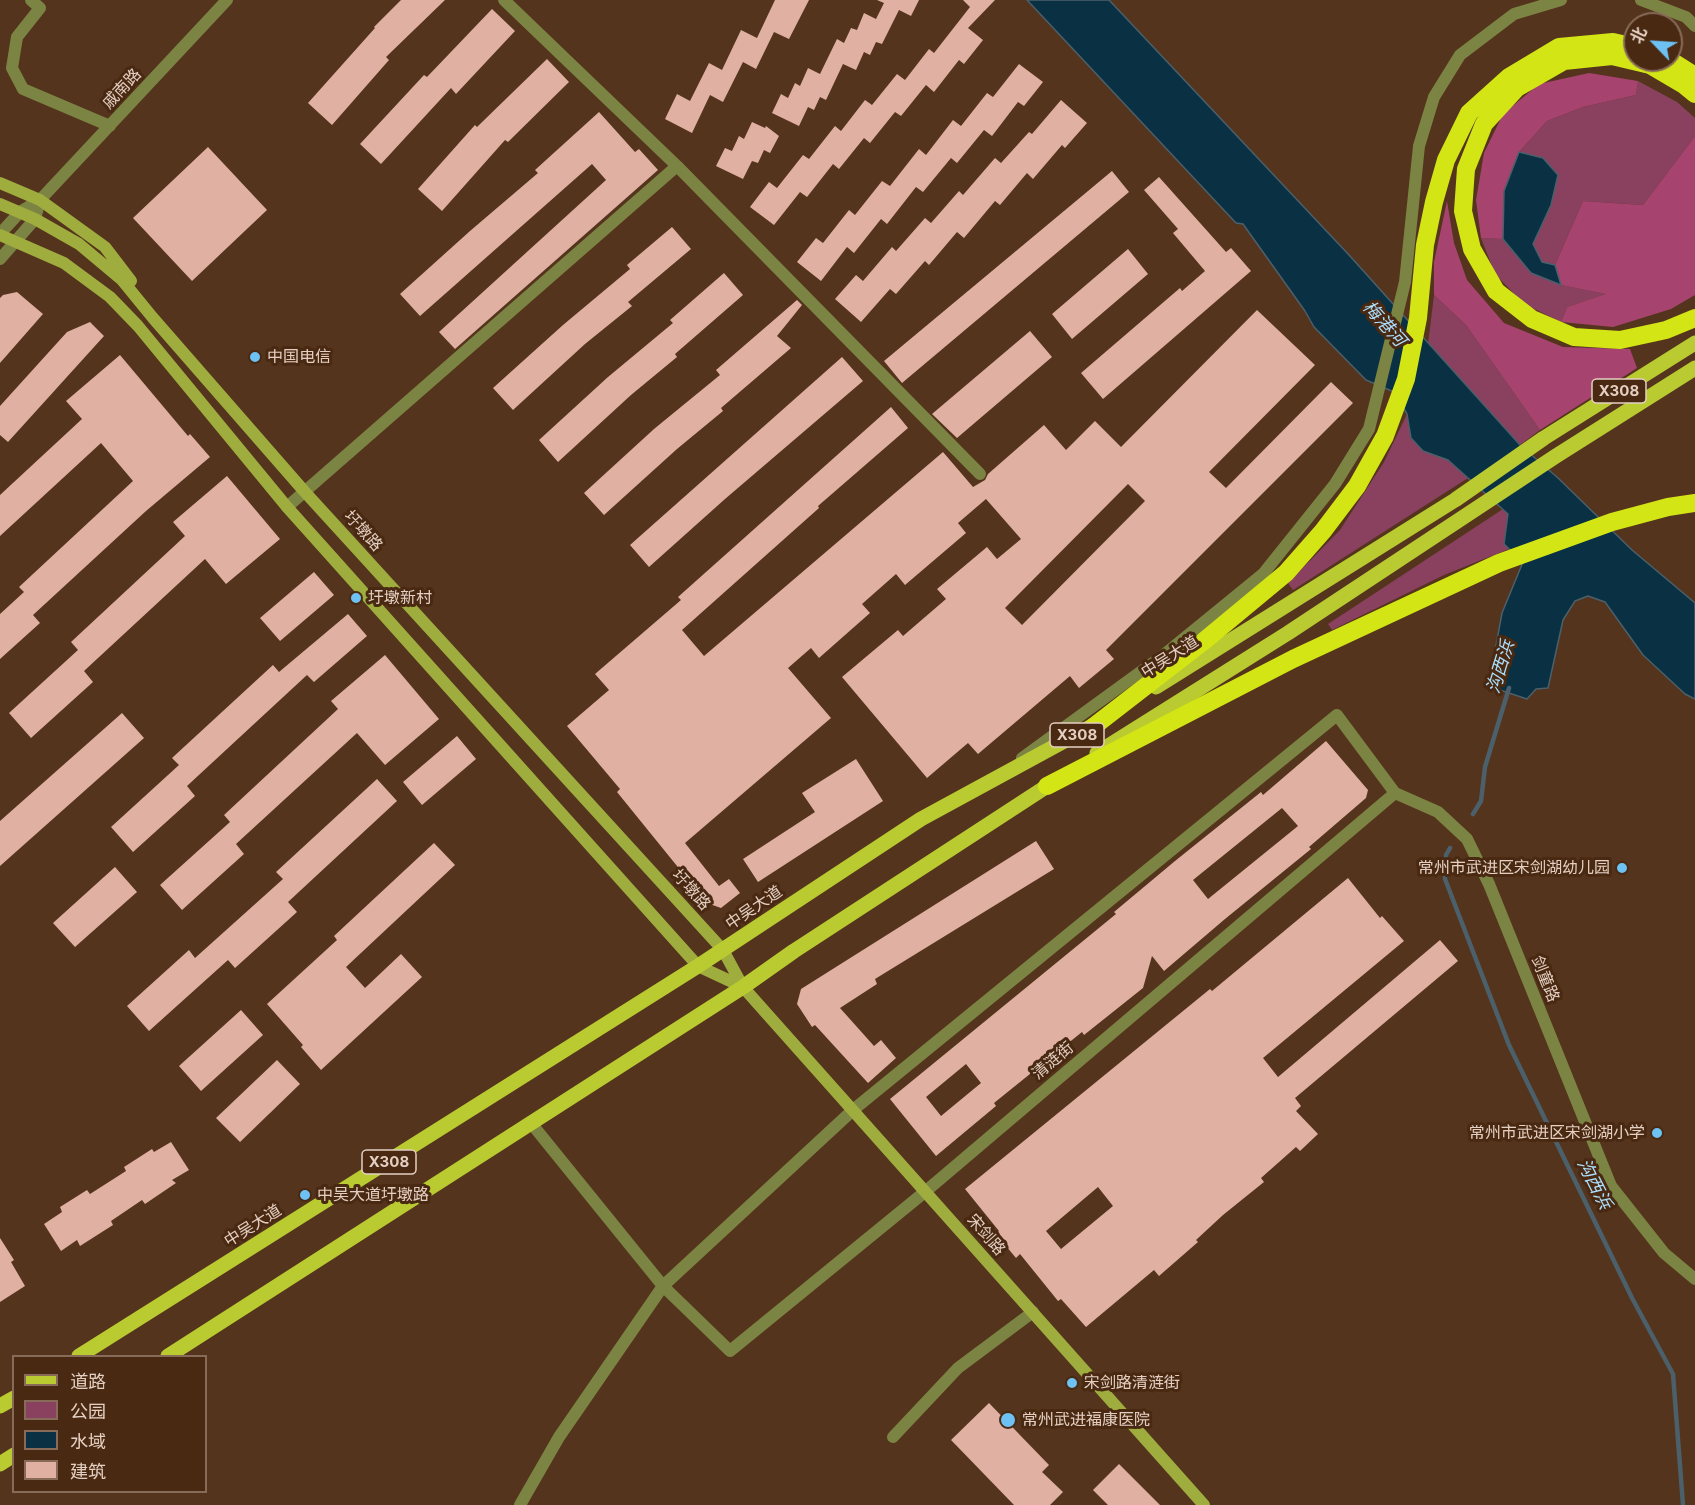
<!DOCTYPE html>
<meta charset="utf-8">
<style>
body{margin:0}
#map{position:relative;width:1695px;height:1505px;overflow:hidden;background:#54341c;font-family:Inter,"Noto Sans SC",sans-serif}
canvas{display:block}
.legend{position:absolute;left:12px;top:1355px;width:195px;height:138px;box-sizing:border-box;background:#492911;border:2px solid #876b58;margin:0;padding:8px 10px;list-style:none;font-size:18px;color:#e4cfc2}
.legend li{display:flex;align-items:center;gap:12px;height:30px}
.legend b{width:30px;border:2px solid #876b58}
.north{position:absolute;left:1623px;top:12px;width:60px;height:60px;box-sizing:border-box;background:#492911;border:2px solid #876b58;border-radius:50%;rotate:295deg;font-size:16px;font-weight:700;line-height:24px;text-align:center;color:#e4cfc2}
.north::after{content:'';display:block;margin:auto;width:21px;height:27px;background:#6dc2f3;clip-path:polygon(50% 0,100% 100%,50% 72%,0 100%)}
</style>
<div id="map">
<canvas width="1695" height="1505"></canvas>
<ul class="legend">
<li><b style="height:8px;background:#baca31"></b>道路</li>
<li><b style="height:16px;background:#8a405f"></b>公园</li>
<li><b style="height:16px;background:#0a3044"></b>水域</li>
<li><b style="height:16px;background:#e0b0a3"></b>建筑</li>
</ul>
<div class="north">北</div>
</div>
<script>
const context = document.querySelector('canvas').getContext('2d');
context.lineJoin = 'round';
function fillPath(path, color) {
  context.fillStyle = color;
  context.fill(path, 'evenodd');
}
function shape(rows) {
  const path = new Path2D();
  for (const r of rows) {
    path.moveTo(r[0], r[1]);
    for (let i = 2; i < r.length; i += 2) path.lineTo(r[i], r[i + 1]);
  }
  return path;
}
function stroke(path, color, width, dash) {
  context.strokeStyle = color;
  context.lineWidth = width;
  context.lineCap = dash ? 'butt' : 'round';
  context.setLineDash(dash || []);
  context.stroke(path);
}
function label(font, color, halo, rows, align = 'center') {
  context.font = font + ' Inter,"Noto Sans SC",sans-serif';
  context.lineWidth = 6;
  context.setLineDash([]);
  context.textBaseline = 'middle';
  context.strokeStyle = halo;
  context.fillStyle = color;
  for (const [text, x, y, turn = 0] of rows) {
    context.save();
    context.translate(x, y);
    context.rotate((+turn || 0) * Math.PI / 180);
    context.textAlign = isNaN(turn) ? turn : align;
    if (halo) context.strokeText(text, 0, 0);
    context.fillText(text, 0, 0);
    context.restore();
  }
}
const green = shape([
 [1638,81,1677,102,1695,118,1695,136,1643,205,1583,201,1555,265,1542,262,1533,244,1551,205,1519,152,1547,121,1583,107,1636,95],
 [1481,238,1503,239,1531,273,1561,285,1607,294,1567,307,1561,322,1524,304,1495,274],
 [1434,295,1466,325,1540,430,1520,445,1428,344],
 [1407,414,1411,438,1423,451,1448,460,1468,478,1293,590,1288,583,1340,530,1384,462],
 [1503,509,1508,514,1504,544,1509,549,1444,575,1332,630,1328,624]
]);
const forest = shape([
 [1589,73,1638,81,1636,95,1583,107,1547,121,1519,152,1504,191,1503,239,1481,238,1476,200,1484,153,1503,114,1539,84],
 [1695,136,1695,295,1671,309,1613,327,1561,322,1567,307,1606,294,1561,285,1555,265,1583,201,1643,205],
 [1447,201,1454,243,1467,280,1504,323,1563,347,1630,349,1637,368,1540,430,1466,325,1434,295,1434,262]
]);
const water = shape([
 [1027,0,1109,0,1349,255,1520,445,1558,478,1632,550,1695,603,1695,699,1685,694,1643,655,1605,602,1588,596,1575,601,1563,620,1548,688,1536,689,1527,699,1500,690,1500,679,1492,667,1502,613,1523,562,1504,544,1508,514,1448,460,1423,451,1411,438,1407,414,1394,392,1366,380,1314,327,1305,311,1243,224,1236,223,1027,0],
 [1519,152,1543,158,1558,175,1551,205,1533,244,1542,262,1555,265,1561,285,1531,273,1503,239,1504,191,1519,152]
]);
const stream = shape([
 [1473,814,1481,801,1485,767,1509,688],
 [1450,848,1446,855,1445,879,1509,1045,1632,1298,1673,1374,1683,1505]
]);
const building = shape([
 [401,0,445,0,386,57,389,60,332,125,308,103,375,28,374,27],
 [775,0,809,0,789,39,774,32,756,69,743,62,723,102,710,95,692,133,665,119,677,94,690,101,709,63,722,70,741,30,757,38],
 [877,0,919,0,911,16,899,10,882,44,876,42,870,55,864,52,856,70,843,64,826,100,820,97,814,110,808,107,799,126,772,113,781,94,788,98,795,83,800,86,808,68,820,74,837,39,844,43,851,28,857,30,864,13,876,19,884,3],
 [963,0,995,0,968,28,983,40,964,64,959,60,934,92,926,85,901,116,895,112,870,143,864,138,839,169,833,164,807,197,800,192,774,225,750,207,769,182,777,188,803,155,809,159,835,126,841,131,865,100,872,105,897,74,905,80,929,49,934,53,970,7],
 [492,9,515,31,456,94,451,88,381,164,360,144,424,75,427,77],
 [547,59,569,82,508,142,505,140,442,211,418,189,475,125,477,127],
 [1019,64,1043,82,1024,106,1018,102,992,136,984,130,957,163,951,158,923,192,916,187,887,224,881,219,854,253,847,247,821,281,797,262,816,238,823,243,849,210,855,215,882,181,890,186,919,149,926,155,953,120,961,126,987,93,993,97],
 [1061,100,1087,123,1065,148,1062,145,1033,179,1027,173,1000,205,995,201,964,238,957,232,929,265,925,261,896,294,890,289,861,322,835,299,856,275,863,281,892,247,896,251,925,218,931,223,959,191,963,195,995,158,1001,163,1029,132,1032,134],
 [599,112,635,152,639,149,658,170,455,349,439,332,606,180,592,164,420,316,400,294,470,231,538,173,535,170],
 [752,122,765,128,766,126,779,136,770,153,764,150,758,163,752,161,743,179,716,166,725,148,732,151,739,136,744,139],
 [208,147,267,210,192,281,133,218],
 [1112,171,1129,192,902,383,884,361],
 [1159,177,1226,252,1231,248,1251,271,1103,399,1081,373,1180,288,1182,291,1205,271,1173,233,1178,229,1144,190],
 [672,227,691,249,628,302,632,306,585,344,513,410,493,388,563,325,630,269,627,265],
 [1128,249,1148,274,1072,339,1052,314],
 [724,273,743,295,675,354,677,357,631,395,558,462,539,440,608,377,673,323,670,320],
 [17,292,43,314,0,363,0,298,3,295],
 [797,300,802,305,777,336,791,348,721,408,723,411,677,449,604,515,584,493,654,429,720,375,716,370],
 [1257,310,1315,365,1209,472,1226,488,1331,382,1353,403,1106,650,1114,659,1079,688,1070,676,978,754,968,743,927,778,842,677,898,630,903,636,946,599,937,589,987,547,997,559,1021,539,986,499,958,523,966,533,905,585,896,574,862,604,870,613,819,658,811,648,788,668,831,718,685,843,719,886,729,879,740,893,721,908,707,903,617,792,620,789,567,726,609,690,595,674,681,600,678,597,891,407,908,428,818,506,819,508,682,630,704,656,943,452,973,487,985,480,988,474,1044,425,1066,450,1095,421,1121,447],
 [1128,484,1145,501,1022,625,1005,608],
 [90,322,104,336,8,442,0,435,0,406,67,332],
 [1030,331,1052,357,957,438,932,414],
 [120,355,188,436,190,434,210,457,146,511,33,615,40,623,0,659,0,614,24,592,19,587,133,481,101,443,0,536,0,495,82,419,66,401],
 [842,357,863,381,725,499,649,567,630,545],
 [227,476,280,539,226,584,205,559,84,671,93,682,31,738,9,713,78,650,71,642,185,536,173,522],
 [314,572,334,595,280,641,260,618],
 [348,614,367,636,314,682,307,675,187,786,195,796,133,852,111,827,179,765,172,758,273,665,279,672],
 [385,655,439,719,385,765,357,733,236,844,244,854,182,910,160,885,230,822,224,815,338,709,331,701],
 [122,713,144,738,0,866,0,821],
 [457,736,476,759,422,805,403,782],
 [1326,741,1368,790,1366,798,1309,847,1311,849,1225,919,1164,971,1152,956,1143,988,1084,1035,1082,1032,994,1103,996,1106,936,1156,890,1099,1116,914,1114,912,1175,861,1261,792,1263,795],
 [1282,808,1298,826,1208,899,1193,880],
 [966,1064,981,1083,941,1116,926,1097],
 [856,759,883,801,758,882,743,859,815,812,802,793],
 [377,779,397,801,288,902,297,912,235,968,228,960,149,1031,127,1006,189,950,195,958,283,879,276,872],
 [1036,841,1054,869,875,979,877,984,840,1008,874,1046,881,1040,896,1058,868,1083,815,1025,812,1027,797,1004,801,989],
 [434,843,455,865,346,967,365,988,401,954,422,977,321,1070,301,1047,303,1045,267,1004,337,940,334,936],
 [115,867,137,892,75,947,53,923],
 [1348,878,1380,918,1382,916,1404,941,1263,1058,1278,1077,1440,940,1458,961,1295,1098,1301,1106,1296,1111,1318,1134,1300,1151,1296,1147,1261,1178,1264,1182,1223,1215,1196,1240,1198,1242,1159,1276,1154,1270,1086,1327,1061,1299,1058,1301,1020,1254,1016,1258,996,1234,999,1231,965,1189,1210,989,1212,991],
 [1098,1187,1113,1206,1061,1249,1046,1231],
 [241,1010,263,1035,201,1091,179,1066],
 [277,1060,300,1084,240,1142,216,1118],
 [171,1142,189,1170,172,1180,176,1183,145,1204,142,1200,111,1221,113,1225,80,1246,77,1240,61,1251,44,1224,62,1212,60,1207,87,1190,90,1194,126,1171,124,1167,152,1149,154,1152],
 [0,1238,14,1260,11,1262,25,1286,0,1302],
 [989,1403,1049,1465,1042,1472,1063,1492,1050,1505,1014,1505,951,1440],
 [1119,1464,1160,1505,1108,1505,1093,1490]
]);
const minor = shape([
 [31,0,40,8,17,37,12,68,23,89,110,126],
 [504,0,677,166,980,474],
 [1641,0,1686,17,1695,26],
 [40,200,227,0],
 [287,507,677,166],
 [1022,758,1165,654,1263,574,1335,484,1369,429,1405,282,1419,146,1434,97,1460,55,1514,14,1561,0],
 [531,1123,663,1286,730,1351,926,1191,1395,793],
 [893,1437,958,1368,1033,1312],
 [520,1505,559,1437,663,1286,853,1110,1337,715,1395,793,1438,812,1467,839,1489,884,1611,1186,1664,1253,1695,1279]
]);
const tertiary = shape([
 [0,234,20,212,40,200],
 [0,259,35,219,40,200]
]);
const secondary = shape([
 [0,183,40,200,105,247,131,281],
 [0,204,35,219,79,244,122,280,153,318,304,491,723,950,743,987,1204,1505],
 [0,235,64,263,110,297,138,326,287,507,698,966,743,987]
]);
const primary = shape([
 [1156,687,1455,500,1544,438,1695,343],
 [1097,753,1288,633,1556,456,1695,368],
 [79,1356,698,966,921,819,1103,720],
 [168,1356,743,987,794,951,1055,781],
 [0,1406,14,1398],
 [0,1464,14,1455]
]);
const motorway = shape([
 [1670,60,1695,76],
 [1695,94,1684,85,1650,65,1612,56,1564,61,1517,88,1484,124,1466,169,1463,211,1472,249,1496,291,1532,319,1574,337,1620,340,1666,330,1695,318],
 [1093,727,1204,641,1286,573,1323,531,1357,486,1385,436,1406,379,1418,318,1425,245,1434,202,1446,160,1469,113,1509,77,1559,47,1613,42,1635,47],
 [1047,786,1293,659,1499,563,1612,522,1668,507,1695,503]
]);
const markers = [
 [255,357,6,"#6dc2f3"],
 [356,598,6,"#6dc2f3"],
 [1622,868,6,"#6dc2f3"],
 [1657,1133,6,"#6dc2f3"],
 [305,1195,6,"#6dc2f3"],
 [1072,1383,6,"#6dc2f3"],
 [1008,1420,8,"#6dc2f3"]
];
const shields = [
 [1619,391,54],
 [1077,735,54],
 [389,1162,54]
];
const shieldNames = [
 ["X308",1619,391],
 ["X308",1077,735],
 ["X308",389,1162]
];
const streetNames = [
 ["戚南路",122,89,-47],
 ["圩墩路",363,531,48],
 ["中吴大道",1170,657,-32],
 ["圩墩路",691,890,48],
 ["中吴大道",754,908,-34],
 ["剑童路",1545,979,68],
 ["清涟街",1053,1061,-40],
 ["中吴大道",253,1226,-32],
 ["宋剑路",986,1235,49]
];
const poiNames = [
 ["中国电信",267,357],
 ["圩墩新村",368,598],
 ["常州市武进区宋剑湖幼儿园",1610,868,"right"],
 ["常州市武进区宋剑湖小学",1645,1133,"right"],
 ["中吴大道圩墩路",317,1195],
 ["宋剑路清涟街",1084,1383],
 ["常州武进福康医院",1022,1420]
];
const waterNames = [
 ["梅港河",1384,324,48],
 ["沟西浜",1501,667,-73],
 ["沟西浜",1594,1184,63]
];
fillPath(green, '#8a405f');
fillPath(forest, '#a6446f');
fillPath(water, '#0a3044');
stroke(water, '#4b606a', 1.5);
stroke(stream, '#4b606a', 4.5);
fillPath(building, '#e0b0a3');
stroke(minor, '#7c8444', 12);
stroke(tertiary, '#7c8444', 12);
stroke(secondary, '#9fac3e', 12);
stroke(primary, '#baca31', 15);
stroke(motorway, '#d3e514', 18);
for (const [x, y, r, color] of markers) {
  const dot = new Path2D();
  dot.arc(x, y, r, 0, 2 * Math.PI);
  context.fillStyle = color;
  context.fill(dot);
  stroke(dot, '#492911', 2);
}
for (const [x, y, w] of shields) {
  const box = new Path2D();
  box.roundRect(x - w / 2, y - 12, w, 24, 4.5);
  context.fillStyle = '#492911';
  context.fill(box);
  stroke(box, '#e4cfc2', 1.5);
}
label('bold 15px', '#e4cfc2', null, shieldNames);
label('16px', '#e4cfc2', '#492911', streetNames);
label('16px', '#e4cfc2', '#492911', poiNames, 'left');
label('italic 18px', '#acdefd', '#492911', waterNames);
</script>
